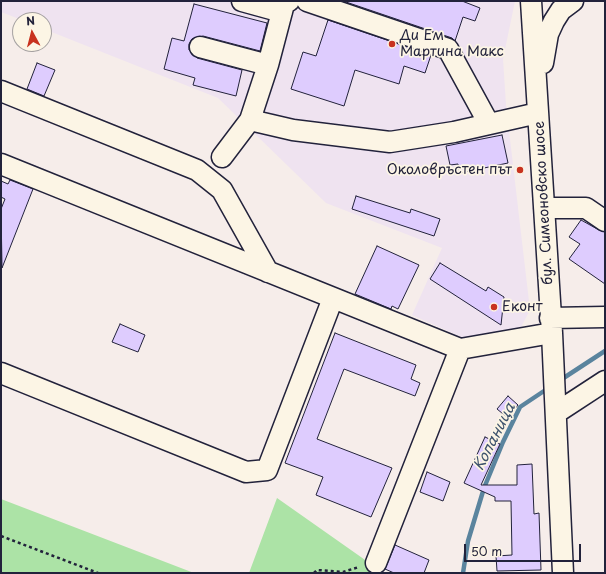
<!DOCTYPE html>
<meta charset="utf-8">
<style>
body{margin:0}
#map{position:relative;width:606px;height:574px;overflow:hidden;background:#f6edea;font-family:"Playpen Sans",sans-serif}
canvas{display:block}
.frame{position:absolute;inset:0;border:2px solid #22223b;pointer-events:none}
.north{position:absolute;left:12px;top:12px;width:40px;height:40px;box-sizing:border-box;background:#fcf5e5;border:1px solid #a5a1a1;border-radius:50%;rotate:353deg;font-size:11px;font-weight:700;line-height:16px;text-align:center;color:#22223b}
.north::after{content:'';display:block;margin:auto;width:14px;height:18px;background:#c8321e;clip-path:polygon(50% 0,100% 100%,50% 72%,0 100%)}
.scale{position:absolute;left:464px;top:544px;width:117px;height:18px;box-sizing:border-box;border:2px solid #22223b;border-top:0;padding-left:5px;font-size:12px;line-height:14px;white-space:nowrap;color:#22223b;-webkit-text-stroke:3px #fcf5e5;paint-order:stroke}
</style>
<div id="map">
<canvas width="606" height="574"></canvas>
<div class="frame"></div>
<div class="north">N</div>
<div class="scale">50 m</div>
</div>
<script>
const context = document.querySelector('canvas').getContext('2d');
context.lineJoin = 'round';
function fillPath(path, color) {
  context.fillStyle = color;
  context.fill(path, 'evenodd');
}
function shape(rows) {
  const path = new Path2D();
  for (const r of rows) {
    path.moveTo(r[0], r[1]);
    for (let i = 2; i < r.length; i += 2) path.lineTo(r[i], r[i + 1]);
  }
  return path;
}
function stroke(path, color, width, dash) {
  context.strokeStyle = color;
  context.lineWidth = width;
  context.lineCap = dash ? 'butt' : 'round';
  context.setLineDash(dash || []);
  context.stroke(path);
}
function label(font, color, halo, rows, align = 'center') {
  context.font = font + ' "Playpen Sans",sans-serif';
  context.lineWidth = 3.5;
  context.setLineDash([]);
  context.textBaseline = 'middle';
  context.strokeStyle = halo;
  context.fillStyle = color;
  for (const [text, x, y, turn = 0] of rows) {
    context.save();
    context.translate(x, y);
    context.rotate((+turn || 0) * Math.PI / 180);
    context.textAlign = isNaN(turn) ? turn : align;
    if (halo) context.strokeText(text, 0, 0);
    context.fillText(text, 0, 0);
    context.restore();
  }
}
const built = shape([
 [1,1,515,1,503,59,506,105,530,310,519,331,466,339,412,315,442,248,326,203,218,98,44,29,44,20,22,20,1,12]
]);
const green = shape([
 [277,498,368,562,380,573,249,573],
 [1,499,194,573,1,573]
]);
const stream = shape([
 [559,381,605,351],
 [463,573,468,541,484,488,503,442,520,407,550,387]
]);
const building = shape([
 [343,1,462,1,480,8,475,21,463,17,455,41,452,38,343,1],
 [194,4,267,23,260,51,203,36,192,39,189,44,189,50,197,58,242,70,236,96,193,85,195,78,164,69,172,38,184,41,194,4],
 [328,20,431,55,425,73,404,66,399,84,355,70,344,106,291,89,303,52,316,56,328,20],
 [37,63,55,70,44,96,27,89,37,63],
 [502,135,508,163,460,173,458,164,450,165,446,146,502,135],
 [10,180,33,189,2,268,1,209,5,199,1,197,1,181,8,184,10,180],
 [356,196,410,213,411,209,440,219,434,236,352,209,356,196],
 [581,220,599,230,605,232,605,284,569,259,580,244,569,237,581,220],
 [377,246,419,265,398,309,392,306,391,309,355,294,377,246],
 [440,263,486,291,488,287,504,297,501,325,430,279,440,263],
 [120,324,145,335,138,352,112,342,120,324],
 [335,333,416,365,411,379,420,383,415,396,344,369,317,439,392,468,371,517,316,495,323,477,285,463,335,333],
 [508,396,518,405,508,418,497,409,508,396],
 [485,437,500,444,481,485,517,485,517,465,532,464,534,514,539,513,541,570,497,571,496,556,512,555,511,501,495,501,495,497,464,483,485,437],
 [427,472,450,482,443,501,420,492,427,472],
 [395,545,429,560,424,573,394,573,385,569,395,545]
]);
const path = shape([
 [1,536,98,573],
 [314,573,317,570,343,572,359,567]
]);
const minor = shape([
 [242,1,282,12],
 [307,1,448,49,489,124],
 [531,1,552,333,563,573],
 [200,47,268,65,284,4,289,1],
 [543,63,548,34,554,21,561,10,573,1],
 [1,91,197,170,222,190,268,272],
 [250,120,268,65],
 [222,157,250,120,293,130,390,142,454,132,538,113],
 [1,164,460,349,552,333],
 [544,208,586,208,605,221],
 [550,318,605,317],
 [1,373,246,472,267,470,333,298],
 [556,413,605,381],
 [376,563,460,349]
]);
const markers = [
 [392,44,4,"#c8321e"],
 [520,170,4,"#c8321e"],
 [494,307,4,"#c8321e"]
];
const poiNames = [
 ["Ди Ем",400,36],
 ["Мартина Макс",400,52],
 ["Околовръстен път",512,170,"right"],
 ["Еконт",502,307]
];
const streetNames = [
 ["бул. Симеоновско шосе",544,203,-93]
];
const waterNames = [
 ["Копаница",495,437,-63]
];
fillPath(built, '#efe3f0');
fillPath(green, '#ace3a6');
stroke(stream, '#5a849e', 4.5);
fillPath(building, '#deccfe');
stroke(building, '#22223b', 1);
stroke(minor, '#22223b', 23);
stroke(path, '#22223b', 2.5, [3, 3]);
stroke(minor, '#fcf5e5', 20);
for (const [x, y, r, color] of markers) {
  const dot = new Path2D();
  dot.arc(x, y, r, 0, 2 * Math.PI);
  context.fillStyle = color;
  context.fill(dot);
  stroke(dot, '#fcf5e5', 1.5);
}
label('14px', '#22223b', '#fcf5e5', poiNames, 'left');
label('14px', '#22223b', '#fcf5e5', streetNames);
label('italic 15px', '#3e536d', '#fcf5e5', waterNames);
</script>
